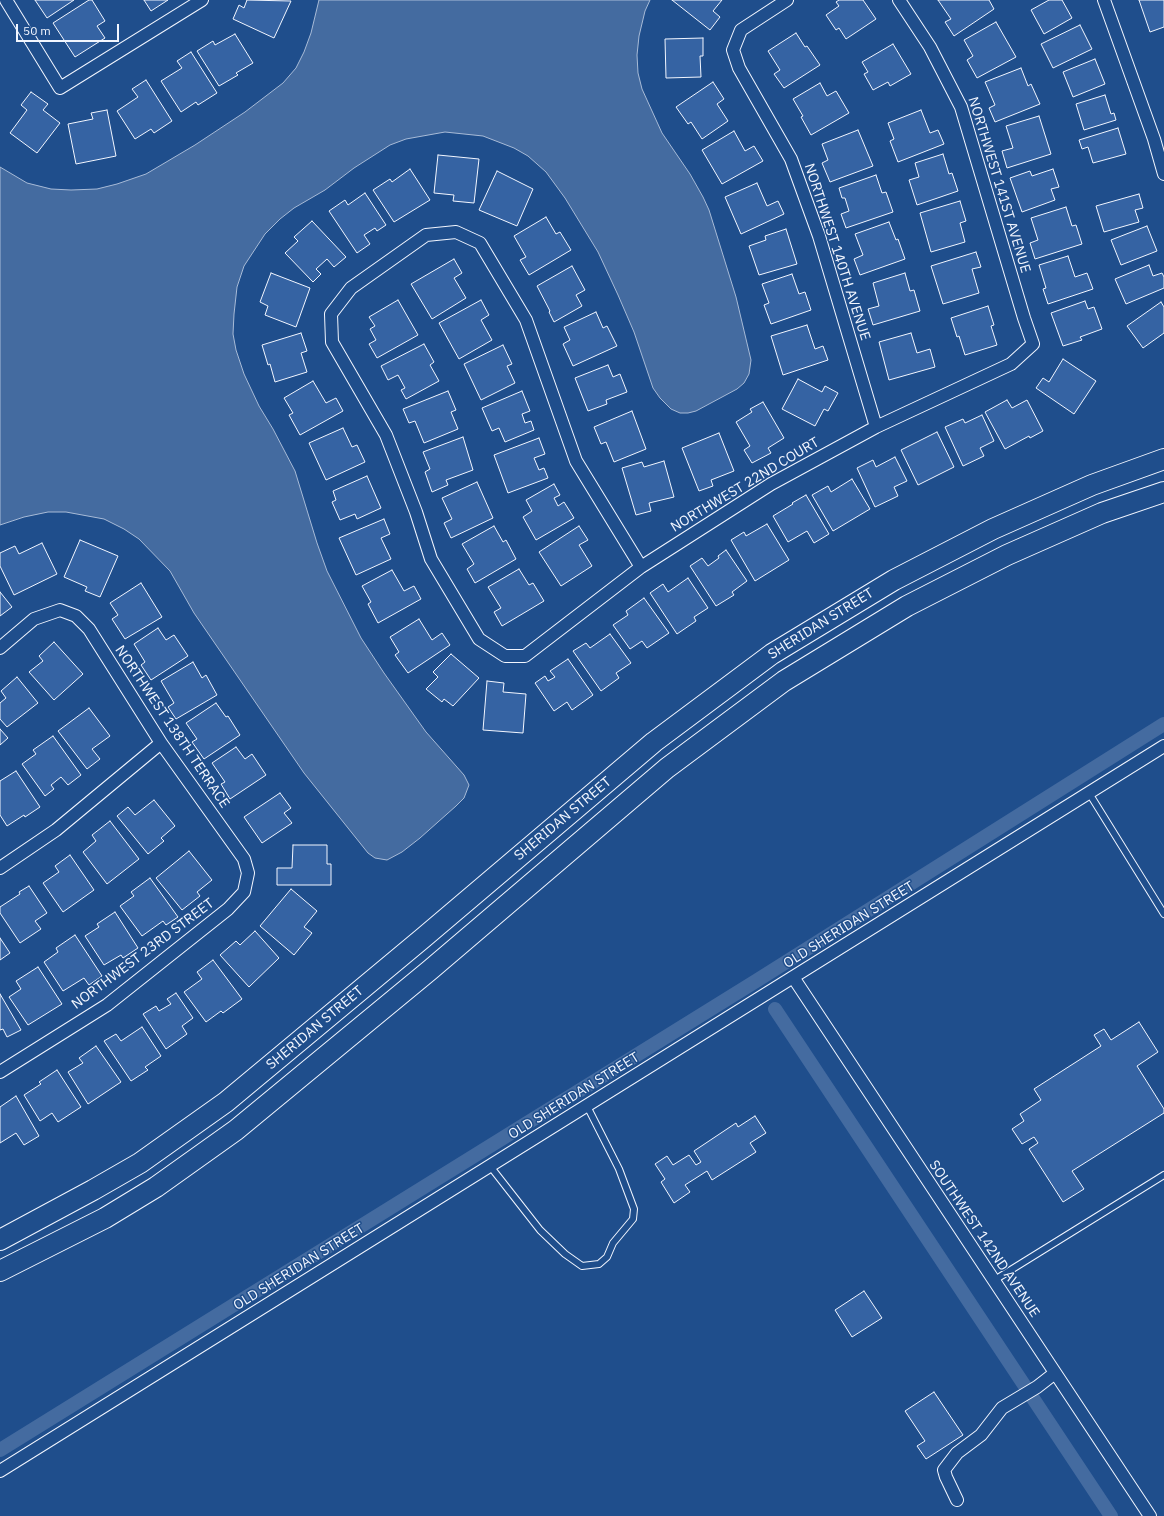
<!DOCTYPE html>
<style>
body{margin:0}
#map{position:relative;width:1164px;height:1516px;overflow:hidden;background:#1f4e8c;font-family:"IBM Plex Sans",sans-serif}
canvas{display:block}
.scale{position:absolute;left:16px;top:24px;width:103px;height:18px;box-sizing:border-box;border:2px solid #f2f6ff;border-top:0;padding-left:5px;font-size:12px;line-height:14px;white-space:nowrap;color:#f2f6ff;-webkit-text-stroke:3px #1f4e8c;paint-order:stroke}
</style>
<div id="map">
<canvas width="1164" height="1516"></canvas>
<div class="scale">50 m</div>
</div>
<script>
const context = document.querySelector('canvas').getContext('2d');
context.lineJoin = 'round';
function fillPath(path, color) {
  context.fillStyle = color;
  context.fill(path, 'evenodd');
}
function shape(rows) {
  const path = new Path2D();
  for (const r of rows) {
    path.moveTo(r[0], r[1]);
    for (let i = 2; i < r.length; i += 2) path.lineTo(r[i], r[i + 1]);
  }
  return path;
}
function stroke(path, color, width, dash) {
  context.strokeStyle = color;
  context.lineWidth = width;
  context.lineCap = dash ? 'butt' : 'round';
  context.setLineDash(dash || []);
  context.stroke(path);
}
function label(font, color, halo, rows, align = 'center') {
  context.font = font + ' "IBM Plex Sans",sans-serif';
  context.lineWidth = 3;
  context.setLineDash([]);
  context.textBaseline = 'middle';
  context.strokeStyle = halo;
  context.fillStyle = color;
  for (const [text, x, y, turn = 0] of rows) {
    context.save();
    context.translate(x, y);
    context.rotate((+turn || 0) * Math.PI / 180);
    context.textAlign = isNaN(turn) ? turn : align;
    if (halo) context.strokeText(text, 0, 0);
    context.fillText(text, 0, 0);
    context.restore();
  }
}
const water = shape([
 [319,0,650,0,645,11,639,36,637,55,638,73,642,89,662,133,690,174,703,197,709,210,736,297,751,360,749,374,744,383,737,389,696,411,688,413,680,413,671,409,660,398,653,388,634,332,618,295,598,252,565,198,546,172,528,156,514,148,483,136,445,132,406,139,390,145,354,168,325,190,294,208,280,219,265,234,244,266,237,287,234,314,233,334,236,350,244,374,259,406,273,429,295,471,317,543,327,571,361,638,384,673,426,732,464,775,469,785,464,798,456,806,420,838,402,852,387,860,375,858,368,853,304,773,194,613,170,571,139,539,124,529,104,519,66,512,48,512,24,517,0,525,0,167,27,183,51,189,71,190,97,189,117,184,146,174,195,145,245,112,283,83,296,68,304,52,311,33,319,0]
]);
const canal = shape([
 [775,1009,1111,1516],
 [0,1450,756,981,1164,724]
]);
const building = shape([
 [35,0,74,0,47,18,35,0],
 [89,0,92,0,105,21,97,26,105,38,75,57,53,23,89,0],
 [144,0,168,0,151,11,144,0],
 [247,0,291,1,274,38,233,19,239,5,244,8,247,0],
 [672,0,722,0,713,11,720,17,710,30,672,0],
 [839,0,863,0,876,19,846,39,839,28,836,30,826,15,839,6,836,2,839,0],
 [938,0,989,0,994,9,954,36,945,22,951,19,938,0],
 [1049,0,1062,0,1072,18,1044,34,1031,10,1049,0],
 [1139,0,1164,0,1164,27,1150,32,1139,0],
 [996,22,1016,57,977,78,967,60,973,56,964,40,996,22],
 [1080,25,1092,49,1053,68,1041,44,1080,25],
 [796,33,805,47,807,46,820,65,784,88,774,74,780,70,768,51,796,33],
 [235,34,253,63,236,73,238,75,219,86,197,51,213,41,215,45,235,34],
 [703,38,703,56,700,56,701,77,666,78,665,39,703,38],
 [893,44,911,74,890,86,888,82,873,90,864,74,868,72,862,62,893,44],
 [191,52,217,93,198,105,196,102,181,112,161,81,182,68,177,61,191,52],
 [1095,59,1105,84,1073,97,1063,72,1095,59],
 [1021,68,1028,86,1031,84,1040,104,995,122,989,108,995,105,985,82,1021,68],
 [146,80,172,121,154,133,151,129,135,139,117,111,138,97,132,89,146,80],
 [713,82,724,99,717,104,728,121,702,139,691,122,688,124,676,107,713,82],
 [820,83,827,96,836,91,849,113,811,135,801,117,803,116,793,99,820,83],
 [31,92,48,104,43,110,60,123,37,153,10,133,27,110,21,105,31,92],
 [1105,95,1111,114,1114,113,1116,120,1084,130,1076,104,1105,95],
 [107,110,116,156,76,164,68,124,93,119,91,113,107,110],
 [921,110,930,133,938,130,944,144,898,162,890,141,894,139,888,123,921,110],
 [1039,116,1051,154,1007,168,1002,151,1013,148,1006,126,1039,116],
 [1118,128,1126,154,1093,163,1088,147,1082,149,1079,140,1118,128],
 [858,130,873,166,830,182,822,163,828,160,822,144,858,130],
 [734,131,745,151,754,146,763,161,722,184,702,150,734,131],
 [943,154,949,174,952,173,958,191,917,205,909,180,919,177,915,163,943,154],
 [438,155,479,159,474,203,453,201,454,195,434,193,438,155],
 [410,169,430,200,394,222,373,190,390,179,392,182,410,169],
 [1053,169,1059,187,1051,189,1055,200,1022,212,1010,178,1030,171,1032,176,1053,169],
 [497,171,533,189,517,226,479,210,497,171],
 [876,175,882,193,886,192,893,212,846,228,841,214,849,211,845,198,842,198,839,188,876,175],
 [757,183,767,206,778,201,784,214,741,234,725,197,757,183],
 [365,193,386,225,377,231,375,228,364,235,370,244,357,253,329,211,345,200,348,205,365,193],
 [1139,194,1143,208,1135,210,1139,222,1104,232,1096,206,1139,194],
 [960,201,966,221,960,223,965,242,931,252,920,213,960,201],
 [1066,207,1072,226,1076,225,1082,244,1035,259,1030,243,1038,240,1031,218,1066,207],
 [546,217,556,234,560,232,571,250,529,275,520,260,526,257,514,236,546,217],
 [312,221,346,257,334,267,327,259,316,269,321,274,313,282,285,253,298,241,294,237,312,221],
 [889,222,896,240,898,239,905,259,860,275,854,259,863,255,855,234,889,222],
 [1147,226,1157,251,1121,265,1111,240,1147,226],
 [786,229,797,264,759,275,749,246,766,240,765,236,786,229],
 [976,252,981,267,972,269,979,293,943,304,931,266,976,252],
 [1068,256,1075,277,1087,273,1093,289,1048,304,1043,289,1046,288,1039,265,1068,256],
 [454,259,462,273,454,278,466,298,432,319,411,284,454,259],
 [1149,265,1153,276,1162,273,1164,277,1164,288,1126,304,1115,279,1149,265],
 [572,266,585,290,576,295,582,306,554,322,549,312,550,311,537,286,572,266],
 [271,273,310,288,296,327,265,315,268,306,260,302,271,273],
 [905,273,910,291,914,290,920,311,873,325,868,309,879,306,873,283,905,273],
 [792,274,799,294,805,292,811,310,771,324,764,305,769,303,762,284,792,274],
 [398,300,418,335,377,358,369,344,376,340,370,329,375,326,369,317,398,300],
 [481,300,489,315,481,320,492,340,459,359,439,323,481,300],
 [1085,301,1088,309,1094,307,1102,329,1080,337,1082,340,1063,346,1051,313,1085,301],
 [1161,302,1164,307,1164,333,1143,348,1127,326,1161,302],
 [988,306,994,325,991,326,997,345,965,355,959,336,957,337,951,318,988,306],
 [596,312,603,328,607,326,617,346,573,366,563,344,570,340,564,327,596,312],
 [807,325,815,349,823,346,828,360,783,375,771,336,807,325],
 [301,333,307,351,301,353,307,372,275,382,270,364,268,365,262,345,301,333],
 [911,333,917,353,930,349,935,367,889,380,879,342,911,333],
 [424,344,434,362,430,365,439,381,406,399,401,390,405,388,398,375,388,380,381,366,424,344],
 [503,345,512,364,507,366,515,383,481,400,464,364,503,345],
 [1063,359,1096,381,1074,414,1036,388,1043,378,1049,382,1063,359],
 [608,365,613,377,620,374,627,392,606,400,607,404,588,411,575,378,608,365],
 [798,379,822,392,825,386,838,393,828,411,824,409,815,426,782,409,798,379],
 [313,381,326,403,336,398,343,411,300,435,289,415,293,413,284,398,313,381],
 [448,391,456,410,451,412,458,429,424,443,415,421,409,423,403,409,448,391],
 [522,391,530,411,522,414,525,423,531,421,534,430,505,442,499,428,492,431,482,408,522,391],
 [1007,400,1012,408,1027,400,1043,431,1030,438,1029,436,1005,449,985,412,1007,400],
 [763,402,784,438,768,448,771,453,752,463,744,450,750,446,736,422,752,412,750,409,763,402],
 [632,411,646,449,614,462,606,442,601,444,594,427,632,411],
 [982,415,994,441,980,448,984,456,963,466,945,427,963,419,965,423,982,415],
 [343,428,352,447,357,445,365,462,326,480,309,443,343,428],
 [937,432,954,467,918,485,901,450,937,432],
 [719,433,734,471,711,480,713,486,699,491,682,448,719,433],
 [463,437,473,470,446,480,448,485,432,492,425,472,430,469,423,452,463,437],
 [539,438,545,454,534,458,539,470,544,468,548,478,508,493,494,455,539,438],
 [895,457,907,481,894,487,898,496,875,507,857,468,873,460,876,467,895,457],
 [664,461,674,497,649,503,651,511,636,515,622,468,642,462,644,467,664,461],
 [367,476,381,508,357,519,355,514,340,520,332,502,336,500,333,491,367,476],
 [852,479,870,509,833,531,812,495,828,486,831,492,852,479],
 [477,482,493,518,451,538,444,523,452,519,442,498,477,482],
 [554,484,560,495,554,498,558,506,564,502,574,518,536,540,523,517,532,511,526,500,554,484],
 [806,495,829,534,814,543,807,531,788,542,773,516,793,504,792,503,806,495],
 [384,519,390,534,381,538,391,559,356,575,339,538,384,519],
 [767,524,789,560,755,581,731,540,744,532,746,536,767,524],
 [494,526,503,542,506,540,516,559,475,583,467,569,474,564,462,544,494,526],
 [579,526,588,540,579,545,592,566,561,586,539,552,579,526],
 [80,540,118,556,100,597,85,591,87,587,64,577,80,540],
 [42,543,57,574,14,595,0,566,0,553,15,546,19,554,42,543],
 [726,550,747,581,732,592,734,595,716,606,690,566,702,558,708,566,719,558,718,556,726,550],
 [519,569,529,585,533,583,544,601,502,626,494,612,501,608,488,587,519,569],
 [392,570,404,591,414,586,421,599,378,623,368,604,371,602,362,586,392,570],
 [688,578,708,608,694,617,696,621,677,634,650,593,663,584,668,592,688,578],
 [141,583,162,617,125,639,112,619,118,615,110,603,141,583],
 [0,592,12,607,0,616,0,592],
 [644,598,669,633,647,648,642,641,630,649,613,625,628,615,626,611,644,598],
 [419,619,432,640,442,633,450,645,408,673,395,655,399,652,390,637,419,619],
 [158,628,166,640,174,635,188,656,151,680,141,665,145,662,134,644,158,628],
 [610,634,631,663,616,673,619,678,601,691,573,651,586,643,590,648,610,634],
 [54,642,83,674,54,700,29,672,43,661,39,656,54,642],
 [451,654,479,678,453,706,444,699,442,702,426,689,438,677,433,672,451,654],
 [568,659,593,695,572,710,567,702,554,711,535,683,545,676,548,681,555,677,550,671,568,659],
 [193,662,202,678,206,675,217,695,176,719,168,707,174,703,161,681,193,662],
 [17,677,38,703,7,727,0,719,0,703,6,698,1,691,17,677],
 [487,681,504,683,503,692,526,694,523,733,483,730,487,681],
 [216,703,226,717,228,716,240,735,204,759,192,742,197,739,186,723,216,703],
 [89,708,110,736,92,749,100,759,87,769,58,731,89,708],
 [0,729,8,738,0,745,0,729],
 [53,736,81,775,68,785,61,777,51,785,54,789,45,796,22,764,36,754,33,750,53,736],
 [236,747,245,759,252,754,266,775,230,799,221,784,225,782,212,763,236,747],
 [16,771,40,807,25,817,24,815,7,826,0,815,0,781,16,771],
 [280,793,291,808,284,813,292,823,262,843,244,817,280,793],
 [154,800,175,826,161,838,164,841,148,854,117,816,128,807,135,815,154,800],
 [110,821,139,859,107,884,83,852,96,841,92,835,110,821],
 [293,845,327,845,327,864,331,864,331,885,277,885,277,868,292,868,293,845],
 [189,851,212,880,197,892,200,896,182,910,156,878,189,851],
 [70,855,94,890,63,912,43,883,59,872,55,866,70,855],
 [150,878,178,917,166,925,163,921,142,936,120,906,134,896,131,892,150,878],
 [29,886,47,913,35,921,41,929,20,943,0,913,0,907,20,894,19,892,29,886],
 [291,889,317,911,304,927,312,933,294,955,260,926,291,889],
 [115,912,138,948,123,958,121,955,104,965,85,936,99,927,97,924,115,912],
 [255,931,279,958,249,987,220,955,236,941,240,945,255,931],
 [75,935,102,976,89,985,84,978,63,991,44,962,58,952,56,948,75,935],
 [0,938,10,953,0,960,0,938],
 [213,960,242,999,223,1013,221,1011,206,1022,184,992,202,979,197,972,213,960],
 [38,967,62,1004,28,1025,9,997,21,989,16,981,38,967],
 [176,993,193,1018,182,1026,187,1034,166,1049,143,1014,156,1006,159,1011,171,1004,167,999,176,993],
 [0,994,21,1030,7,1037,3,1029,0,1030,0,994],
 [1139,1022,1158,1052,1137,1066,1164,1109,1164,1113,1072,1171,1084,1189,1063,1202,1029,1149,1038,1143,1034,1137,1022,1144,1012,1129,1024,1121,1020,1114,1041,1100,1034,1089,1101,1046,1094,1035,1104,1029,1111,1040,1139,1022],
 [142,1027,161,1056,145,1067,148,1070,131,1081,104,1041,116,1034,121,1041,142,1027],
 [96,1046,121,1082,88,1104,68,1072,83,1063,79,1058,96,1046],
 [57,1070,81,1107,58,1122,52,1113,40,1121,24,1095,41,1084,39,1082,57,1070],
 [16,1096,39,1136,24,1145,16,1133,0,1143,0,1107,16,1096],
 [755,1116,766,1133,750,1143,756,1152,712,1180,707,1171,685,1185,690,1192,674,1203,661,1182,665,1179,655,1164,667,1156,673,1165,689,1155,696,1165,701,1162,694,1151,736,1123,738,1127,755,1116],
 [864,1291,882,1318,852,1337,835,1310,864,1291],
 [934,1392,963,1435,926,1459,917,1446,925,1441,905,1411,934,1392]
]);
const service = shape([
 [1089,793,1164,914],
 [490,1166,540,1230,565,1254,582,1266,599,1264,607,1257,613,1243,633,1219,634,1209,619,1169,587,1106],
 [993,1281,1164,1175]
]);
const minor = shape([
 [6,0,60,88,202,0],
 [787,0,741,30,733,50,739,68,791,159,819,236,876,427],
 [1104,0,1154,139,1164,174],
 [641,567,576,461,526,320,480,243,456,232,426,235,351,288,331,314,332,342,386,435,416,512,431,559,479,639,505,656,525,656,641,567,771,484,876,427,1011,364,1033,344,1024,318,961,107,930,47,899,0],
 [0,648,34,619,60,610,76,616,89,629,161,743,244,859,248,873,244,892,228,909,107,1005,0,1072],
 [0,868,56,830,161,743],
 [793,977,1150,1516],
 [0,1471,1164,746],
 [957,1500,946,1477,944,1470,957,1453,981,1435,1002,1408,1037,1387,1055,1373]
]);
const primary = shape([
 [0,1240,93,1190,140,1163,226,1102,423,938,654,742,772,654,894,580,993,529,1092,485,1164,459],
 [0,1271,105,1218,156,1187,236,1130,430,970,667,768,784,681,907,606,1007,555,1102,513,1164,492]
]);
const streetNames = [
 ["NORTHWEST 141ST AVENUE",999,185,73],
 ["NORTHWEST 140TH AVENUE",837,252,72],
 ["NORTHWEST 22ND COURT",745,485,-31],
 ["SHERIDAN STREET",821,624,-32],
 ["NORTHWEST 138TH TERRACE",172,727,56],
 ["SHERIDAN STREET",563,819,-40],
 ["OLD SHERIDAN STREET",849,925,-32],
 ["NORTHWEST 23RD STREET",143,954,-37],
 ["SHERIDAN STREET",315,1028,-40],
 ["OLD SHERIDAN STREET",574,1096,-32],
 ["SOUTHWEST 142ND AVENUE",984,1239,56],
 ["OLD SHERIDAN STREET",299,1267,-32]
];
fillPath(water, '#446ba0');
stroke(water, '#a8bbd7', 1);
stroke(canal, '#446ba0', 14);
fillPath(building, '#3563a3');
stroke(building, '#f2f6ff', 1);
stroke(service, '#f2f6ff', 8);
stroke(minor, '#f2f6ff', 14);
stroke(primary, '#f2f6ff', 22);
stroke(service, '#1f4e8c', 6);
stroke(minor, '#1f4e8c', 12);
stroke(primary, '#1f4e8c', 20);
label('14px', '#f2f6ff', '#1f4e8c', streetNames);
</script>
